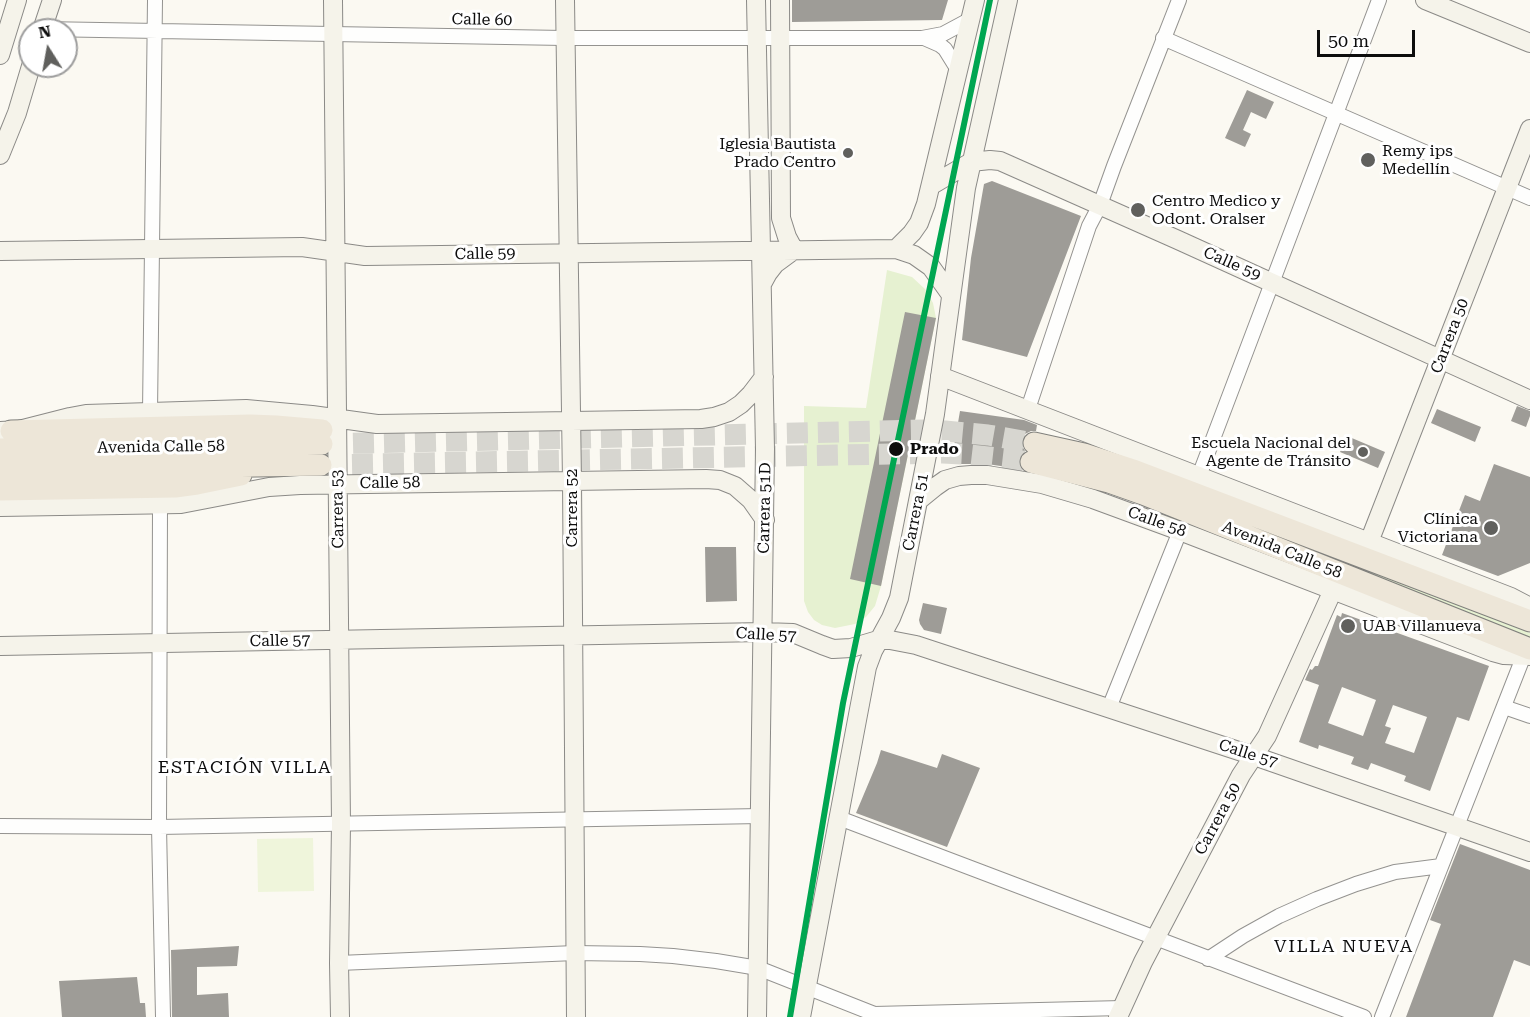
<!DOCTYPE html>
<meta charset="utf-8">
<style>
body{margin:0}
#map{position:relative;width:1530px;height:1017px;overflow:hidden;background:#fbf9f2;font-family:"Roboto Serif",serif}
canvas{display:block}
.north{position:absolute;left:18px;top:18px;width:60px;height:60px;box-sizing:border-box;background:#fff;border:2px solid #9e9e9e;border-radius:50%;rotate:349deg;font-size:16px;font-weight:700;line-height:24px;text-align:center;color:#0d0d0d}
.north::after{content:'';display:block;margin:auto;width:21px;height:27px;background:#60605d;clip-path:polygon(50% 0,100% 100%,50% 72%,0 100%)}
.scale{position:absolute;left:1317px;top:30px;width:98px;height:27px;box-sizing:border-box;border:3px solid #0d0d0d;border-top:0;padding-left:8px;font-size:18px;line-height:21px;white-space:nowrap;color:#0d0d0d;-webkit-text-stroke:4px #fff;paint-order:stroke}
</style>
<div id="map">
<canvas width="1530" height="1017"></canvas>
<div class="north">N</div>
<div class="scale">50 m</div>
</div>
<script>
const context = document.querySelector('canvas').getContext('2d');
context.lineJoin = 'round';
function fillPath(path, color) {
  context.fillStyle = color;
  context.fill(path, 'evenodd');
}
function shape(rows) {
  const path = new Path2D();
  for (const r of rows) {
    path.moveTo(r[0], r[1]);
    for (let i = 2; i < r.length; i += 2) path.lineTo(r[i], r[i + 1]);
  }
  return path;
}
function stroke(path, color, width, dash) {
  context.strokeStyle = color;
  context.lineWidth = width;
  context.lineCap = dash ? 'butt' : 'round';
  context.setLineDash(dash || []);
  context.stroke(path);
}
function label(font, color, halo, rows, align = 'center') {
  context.font = font + ' "Roboto Serif",serif';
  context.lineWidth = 6;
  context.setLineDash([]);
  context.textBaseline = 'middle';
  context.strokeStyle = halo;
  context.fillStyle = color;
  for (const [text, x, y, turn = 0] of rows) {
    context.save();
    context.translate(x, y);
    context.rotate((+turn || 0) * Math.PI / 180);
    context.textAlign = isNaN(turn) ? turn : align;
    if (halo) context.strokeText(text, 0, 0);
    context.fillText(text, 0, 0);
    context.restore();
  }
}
const green = shape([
 [887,270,912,277,925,289,933,303,936,318,881,586,875,606,866,617,855,624,835,628,822,625,814,620,808,612,804,601,804,406,866,408],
 [1036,449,1278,534,1530,633,1530,643]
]);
const pitch = shape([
 [313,838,314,891,258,892,257,839]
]);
const building = shape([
 [792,0,948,0,942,20,792,22],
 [1247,90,1274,102,1266,119,1251,112,1243,130,1251,134,1245,147,1225,138],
 [992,181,1081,216,1027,357,962,340,971,258,984,184],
 [905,312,936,318,881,586,850,579],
 [1517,406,1530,411,1530,416,1526,427,1511,421],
 [1437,409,1481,427,1475,442,1431,423],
 [960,411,1024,420,1037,425,1036,431,1031,431,1025,434,1022,440,1022,446,1025,451,1022,454,1019,459,1019,465,1021,469,987,464,951,464],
 [1347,436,1385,452,1378,468,1340,452],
 [1494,464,1530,477,1530,563,1498,576,1442,555,1465,495,1480,501],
 [705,547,736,547,737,601,706,602],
 [923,603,947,608,941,634,924,630,920,624,919,620],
 [1342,613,1489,666,1469,721,1457,717,1430,791,1404,781,1406,776,1371,763,1368,770,1351,764,1354,757,1319,745,1318,749,1299,742,1319,685,1305,680,1310,669,1312,670,1315,666,1318,666,1337,615,1341,617],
 [1342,687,1376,700,1363,736,1328,723],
 [1393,705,1427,717,1414,753,1385,743,1391,728,1385,726],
 [881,750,937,768,942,754,980,768,947,847,856,813,877,763],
 [1460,844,1530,870,1530,966,1514,960,1493,1017,1406,1017,1441,924,1430,920],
 [239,946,237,966,197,967,197,995,228,993,229,1017,172,1017,171,950],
 [137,977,140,1003,145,1003,146,1017,62,1017,59,981]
]);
const primaryTunnel = shape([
 [322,444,925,430,945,431,988,435,1034,443],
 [321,465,943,453,962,454,1031,462]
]);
const street = shape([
 [42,29,564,38,922,38,943,34,971,19],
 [924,38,940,45,945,49,958,70],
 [1163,38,1530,198],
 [1028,409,1089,226,1100,205,1114,166,1179,0],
 [150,412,155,0],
 [1199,476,1379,0],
 [160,505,159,827,163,1017],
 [1504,707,1530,716],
 [1109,708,1180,531],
 [839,818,1364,1017],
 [0,826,159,827,760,816],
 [1208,959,1243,936,1279,916,1317,899,1356,884,1395,872,1441,866],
 [339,963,575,953,640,954,673,956,716,961,758,968,882,1017],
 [874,1014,1122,1008],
 [1382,1017,1526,650]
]);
const secondary = shape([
 [333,0,341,824,339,963,340,1017],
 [565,0,572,481,576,1017],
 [756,0,765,449,757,1017],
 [1425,0,1530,43],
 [42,30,52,0],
 [0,55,17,0],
 [0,155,17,113,31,66],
 [932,185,971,162,990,160,1000,161,1178,240,1530,400],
 [896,249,912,233,919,223,926,204,975,0],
 [0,251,302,247,365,256,896,249,914,255,931,267,951,295],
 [762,284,768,273,775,264,794,250,787,237,781,218,780,0],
 [940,376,1511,597,1530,607],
 [0,431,19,430,70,417,86,414,246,409,312,415,377,424,701,419,714,417,729,412,741,404,751,394,764,377],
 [919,500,935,487,945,480,959,476,971,475,987,475,1042,484,1093,499,1180,531,1493,652,1504,655,1530,656],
 [0,507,181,504,269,487,300,485,706,479,720,480,735,486,751,500,765,520],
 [1369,542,1530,129],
 [0,646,763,632,793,633,822,645,833,649,851,648,878,640,890,640,916,645,1254,756,1530,852],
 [801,1017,867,667,873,651,891,618,899,598,935,414,966,188,1008,0],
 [1118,1017,1143,962,1241,775,1267,736,1333,590]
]);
const primary = shape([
 [11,431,250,425,276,426,322,430],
 [1034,443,1084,454,1136,471,1530,621],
 [0,449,322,444],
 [1031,462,1109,482,1143,494,1530,649],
 [0,470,321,465],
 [0,490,175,487,197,484,241,475]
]);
const metro1 = shape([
 [790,1017,843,703,990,0]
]);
const markers = [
 [848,153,6,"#60605d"],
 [1368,160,8,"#60605d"],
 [1138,210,8,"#60605d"],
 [896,449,8,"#0d0d0d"],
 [1363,452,6,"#60605d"],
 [1491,528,8,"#60605d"],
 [1348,626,8,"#60605d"]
];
const streetNames = [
 ["Calle 60",482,20,1],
 ["Calle 59",485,254,-1],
 ["Calle 59",1232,264,24],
 ["Carrera 50",1450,336,-69],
 ["Avenida Calle 58",161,447,-1],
 ["Calle 58",390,483,-1],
 ["Carrera 52",572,508,-90],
 ["Carrera 51D",765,508,-89],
 ["Carrera 53",338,509,-91],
 ["Carrera 51",916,512,-79],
 ["Calle 58",1157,522,20],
 ["Avenida Calle 58",1282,550,22],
 ["Calle 57",766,635,3],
 ["Calle 57",280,641,-1],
 ["Calle 57",1248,754,18],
 ["Carrera 50",1218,819,-62]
];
const poiNames = [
 ["Iglesia Bautista",836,144],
 ["Prado Centro",836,162],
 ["Remy ips",1382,151,"left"],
 ["Medellín",1382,169,"left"],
 ["Centro Medico y",1152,201,"left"],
 ["Odont. Oralser",1152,219,"left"],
 ["Escuela Nacional del",1351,443],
 ["Agente de Tránsito",1351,461],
 ["Clínica",1478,519],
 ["Victoriana",1478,537],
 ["UAB Villanueva",1362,626,"left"]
];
const stopNames = [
 ["Prado",910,449]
];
const neighbourhoodNames = [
 ["ESTACIÓN VILLA",245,768],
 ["VILLA NUEVA",1344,947]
];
fillPath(green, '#e6f1d1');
fillPath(pitch, '#eff5db');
fillPath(building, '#9e9c97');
stroke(primaryTunnel, '#d7d6d0', 21, [21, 10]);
stroke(street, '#949390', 16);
stroke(secondary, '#8b8a87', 20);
stroke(primary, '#81817d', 23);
stroke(street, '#fefefd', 14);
stroke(secondary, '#f5f3ea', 18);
stroke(primary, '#ede6d8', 21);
stroke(metro1, '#00a651', 6);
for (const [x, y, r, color] of markers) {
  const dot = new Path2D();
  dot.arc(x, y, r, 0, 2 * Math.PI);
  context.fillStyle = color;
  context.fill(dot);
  stroke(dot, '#fff', 2);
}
label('16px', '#0d0d0d', '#fff', streetNames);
label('16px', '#0d0d0d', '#fff', poiNames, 'right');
label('bold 16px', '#0d0d0d', '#fff', stopNames, 'left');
context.letterSpacing = '1.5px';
label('18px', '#0d0d0d', '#fff', neighbourhoodNames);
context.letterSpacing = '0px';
</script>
